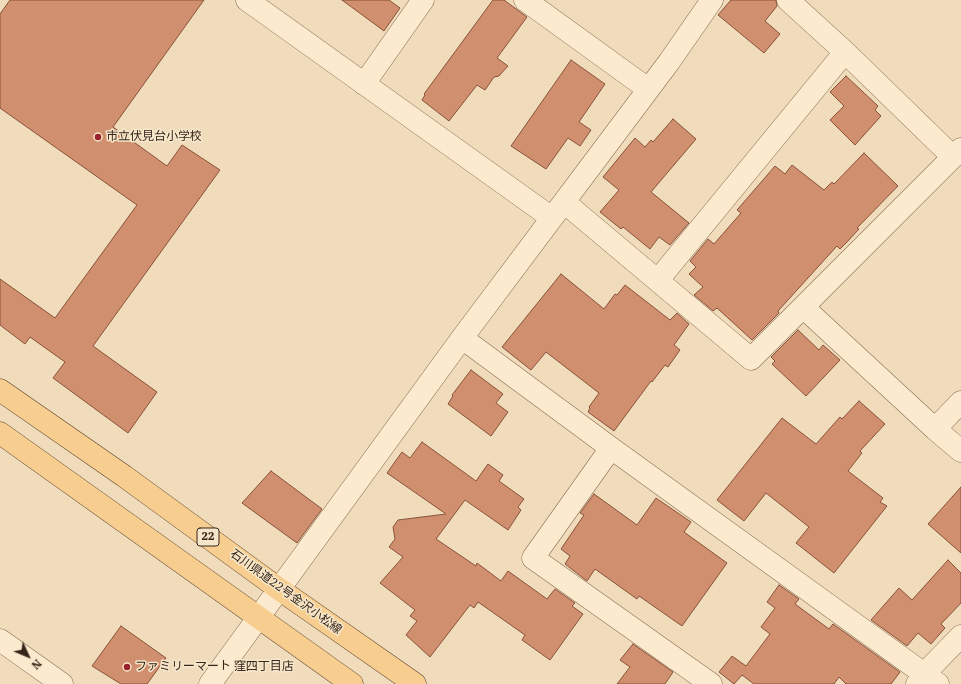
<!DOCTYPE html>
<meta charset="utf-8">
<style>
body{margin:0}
#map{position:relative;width:961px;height:684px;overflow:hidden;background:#f0dcbb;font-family:"IBM Plex Serif",serif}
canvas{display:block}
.north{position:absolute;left:8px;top:636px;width:40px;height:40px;-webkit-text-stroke:3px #f7e7ca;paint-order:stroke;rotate:134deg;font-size:11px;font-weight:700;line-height:16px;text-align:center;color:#35251a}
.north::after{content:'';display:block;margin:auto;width:14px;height:18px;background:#35251a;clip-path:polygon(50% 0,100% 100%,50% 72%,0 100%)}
</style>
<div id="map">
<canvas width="961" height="684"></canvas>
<div class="north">N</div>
</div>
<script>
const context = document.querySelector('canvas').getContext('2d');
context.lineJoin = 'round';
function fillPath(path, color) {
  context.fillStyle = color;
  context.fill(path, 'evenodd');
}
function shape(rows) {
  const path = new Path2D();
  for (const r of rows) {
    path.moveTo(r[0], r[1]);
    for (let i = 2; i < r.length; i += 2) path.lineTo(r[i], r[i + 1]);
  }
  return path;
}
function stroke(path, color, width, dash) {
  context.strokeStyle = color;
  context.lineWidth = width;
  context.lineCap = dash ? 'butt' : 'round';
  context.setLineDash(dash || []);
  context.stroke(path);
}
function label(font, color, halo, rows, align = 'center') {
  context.font = font + ' "IBM Plex Serif","Noto Sans JP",serif';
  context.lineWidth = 3;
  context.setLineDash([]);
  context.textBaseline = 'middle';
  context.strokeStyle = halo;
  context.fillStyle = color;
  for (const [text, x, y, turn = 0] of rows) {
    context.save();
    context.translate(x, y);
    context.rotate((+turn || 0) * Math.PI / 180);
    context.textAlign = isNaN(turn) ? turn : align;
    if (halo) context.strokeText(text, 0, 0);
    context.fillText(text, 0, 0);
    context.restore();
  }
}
const building = shape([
 [10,0,204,0,113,127,167,166,182,145,220,170,93,346,157,392,128,433,53,378,65,362,30,337,25,344,0,325,0,279,55,318,137,205,0,108,0,14,10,0],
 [342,0,389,0,400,8,384,31,342,0],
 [493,0,504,0,527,17,497,58,508,66,499,76,494,77,485,90,477,85,449,121,422,100,425,95,424,94,493,0],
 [731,0,776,0,777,6,765,21,780,34,764,53,718,15,731,0],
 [571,60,605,84,579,122,591,130,580,146,568,138,546,169,511,146,571,60],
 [846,76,878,106,875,110,881,116,855,145,830,120,844,106,830,92,846,76],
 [673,119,696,139,651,192,689,223,670,245,659,237,650,249,623,227,621,229,600,212,619,190,603,177,635,138,645,147,651,140,653,142,673,119],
 [864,153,898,186,857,228,859,229,848,241,840,249,837,246,778,311,779,313,752,340,717,308,713,311,694,295,703,287,689,274,696,267,690,261,708,239,714,244,741,213,737,210,775,166,785,174,792,165,824,190,832,182,834,184,864,153],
 [561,274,604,309,615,294,617,295,625,285,670,320,677,313,689,324,674,345,680,350,668,367,665,365,652,382,651,381,614,431,588,412,590,408,589,407,599,393,546,352,531,370,502,347,561,274],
 [798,330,819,350,823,345,840,360,806,396,772,364,775,361,771,357,798,330],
 [471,370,503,394,496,403,508,412,491,436,448,404,453,396,452,395,471,370],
 [859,401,885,424,860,451,862,453,848,471,883,498,880,502,887,506,834,573,796,543,809,527,766,493,744,521,717,500,782,418,816,444,840,417,842,419,859,401],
 [422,442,476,481,488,464,503,475,499,481,524,499,518,507,521,510,508,530,465,500,436,539,476,566,477,563,501,581,508,571,547,599,555,589,575,603,572,606,583,614,550,660,522,640,525,635,478,602,474,608,470,605,430,657,406,635,417,621,410,616,415,610,380,583,403,557,389,547,395,539,393,527,398,520,446,514,387,473,402,452,410,458,422,442],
 [271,471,322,509,297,543,242,503,271,471],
 [961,487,961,553,928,524,961,487],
 [594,494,637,525,656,498,691,522,684,532,727,563,682,626,639,596,637,599,595,569,587,581,565,564,570,556,561,549,584,515,580,513,594,494],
 [948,560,961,573,961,603,941,624,945,628,931,644,918,633,907,646,871,620,899,588,912,600,948,560],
 [779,585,799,599,795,604,829,629,833,624,900,672,891,684,846,684,839,677,834,684,754,684,742,675,734,684,719,672,732,656,746,666,770,634,761,627,775,608,767,602,779,585],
 [121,626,166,658,147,684,121,684,92,666,121,626],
 [633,644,673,672,665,684,617,684,630,667,620,660,633,644]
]);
const minor = shape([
 [247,0,552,218],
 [525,0,648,89],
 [788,0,845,52,953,157],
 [364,84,423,0],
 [564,202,751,359,961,149],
 [658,280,845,52],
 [803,307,935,429,961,451],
 [462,338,611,448,938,684],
 [935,429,961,402],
 [611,448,533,558,711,684],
 [0,640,62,684],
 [210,684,462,338,669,62,712,0],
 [917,684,924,674,961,636]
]);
const major = shape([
 [0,390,124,476,279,589,415,684],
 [0,433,352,684]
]);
const markers = [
 [98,137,4,"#99212b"],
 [127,667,4,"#99212b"]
];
const shields = [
 [208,537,22]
];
const shieldNames = [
 ["22",208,537]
];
const poiNames = [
 ["市立伏見台小学校",106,137],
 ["ファミリーマート 窪四丁目店",135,667]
];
const streetNames = [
 ["石川県道22号金沢小松線",286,592,36]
];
fillPath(building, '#d08f6e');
stroke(building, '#885239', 1);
stroke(minor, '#876b54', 23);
stroke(major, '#543a29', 23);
stroke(minor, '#fbeace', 22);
stroke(major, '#f7ce8f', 22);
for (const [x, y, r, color] of markers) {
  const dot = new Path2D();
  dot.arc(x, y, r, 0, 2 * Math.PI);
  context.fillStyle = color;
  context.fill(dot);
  stroke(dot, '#f7e7ca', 1.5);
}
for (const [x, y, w] of shields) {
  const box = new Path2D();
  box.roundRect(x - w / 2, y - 9, w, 18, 3);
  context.fillStyle = '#f7e7ca';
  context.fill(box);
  stroke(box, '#35251a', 1);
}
label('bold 11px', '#35251a', null, shieldNames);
label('12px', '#35251a', '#f7e7ca', poiNames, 'left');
label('12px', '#35251a', '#f7e7ca', streetNames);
</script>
